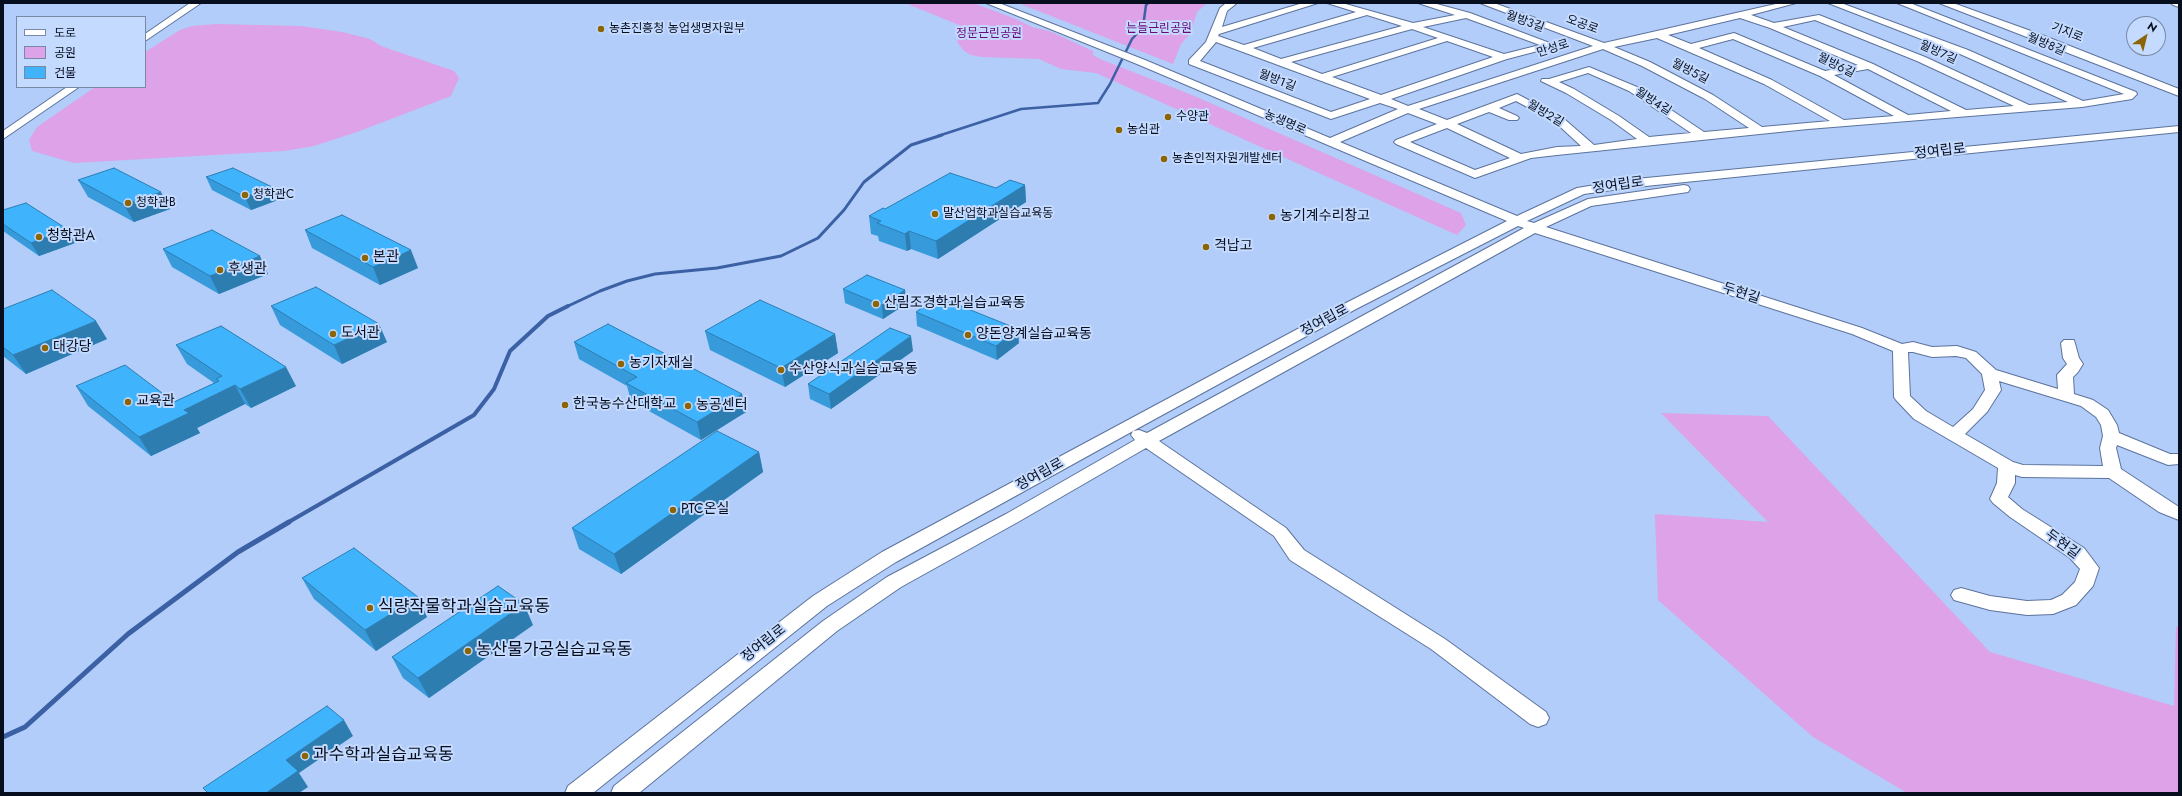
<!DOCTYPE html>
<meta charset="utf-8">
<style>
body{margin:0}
#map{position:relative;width:2182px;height:796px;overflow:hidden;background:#b2cdfa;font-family:Jost,"Noto Sans KR",sans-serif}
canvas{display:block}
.frame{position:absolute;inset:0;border:4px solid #070f1e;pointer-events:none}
.legend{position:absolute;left:16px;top:16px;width:130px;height:72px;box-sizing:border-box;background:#c4daff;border:1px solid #7889a5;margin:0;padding:5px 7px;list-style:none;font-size:12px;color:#070f1e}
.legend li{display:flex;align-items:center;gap:8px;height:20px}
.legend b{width:20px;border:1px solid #7889a5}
.north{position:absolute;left:2126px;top:16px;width:40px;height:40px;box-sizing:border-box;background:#c4daff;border:1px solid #7889a5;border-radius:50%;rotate:35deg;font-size:11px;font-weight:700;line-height:16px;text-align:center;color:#070f1e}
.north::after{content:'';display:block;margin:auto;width:14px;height:18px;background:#8b6404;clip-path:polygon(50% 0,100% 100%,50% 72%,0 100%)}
</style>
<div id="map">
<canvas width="2182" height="796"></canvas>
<div class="frame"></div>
<ul class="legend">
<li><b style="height:5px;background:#fff"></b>도로</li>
<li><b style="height:11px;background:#dda2e7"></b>공원</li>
<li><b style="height:11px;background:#40b3fd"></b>건물</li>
</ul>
<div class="north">N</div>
</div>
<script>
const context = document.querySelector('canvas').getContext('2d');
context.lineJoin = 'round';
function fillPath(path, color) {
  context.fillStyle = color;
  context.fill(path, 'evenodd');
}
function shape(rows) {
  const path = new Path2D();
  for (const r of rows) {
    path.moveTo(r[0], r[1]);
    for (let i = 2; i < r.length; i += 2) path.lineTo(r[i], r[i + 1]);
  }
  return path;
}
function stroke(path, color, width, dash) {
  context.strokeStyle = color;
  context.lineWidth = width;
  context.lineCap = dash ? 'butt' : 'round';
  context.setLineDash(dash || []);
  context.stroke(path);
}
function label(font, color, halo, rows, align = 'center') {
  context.font = font + ' Jost,"Noto Sans KR",sans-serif';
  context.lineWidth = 4;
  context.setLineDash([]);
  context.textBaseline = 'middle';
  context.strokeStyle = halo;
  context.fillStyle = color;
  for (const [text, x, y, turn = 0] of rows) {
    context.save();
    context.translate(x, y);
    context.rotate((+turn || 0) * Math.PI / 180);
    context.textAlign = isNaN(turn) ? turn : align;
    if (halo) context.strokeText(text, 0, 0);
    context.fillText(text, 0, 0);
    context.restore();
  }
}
const green = shape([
 [905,3,973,3,1016,19,1032,27,1049,31,1093,51,1093,55,1100,59,1192,95,1461,213,1466,225,1457,235,1096,73,1061,69,1039,59,981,57,971,55,964,51,957,42,964,27],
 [1018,3,1207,3,1197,12,1190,34,1181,44,1173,64],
 [216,24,301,26,342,32,370,39,381,46,454,71,459,78,451,96,357,132,314,146,284,151,74,163,32,151,29,140,37,127,95,87,145,87,145,52,180,30,192,26],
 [1661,413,1768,416,1990,652,2174,706,2176,626,2179,627,2179,793,1907,793,1813,737,1658,600,1655,514,1768,522]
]);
const streamFar3 = shape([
 [938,136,1021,109,1098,103,1110,84,1132,39,1143,27,1146,5,1148,3]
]);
const streamFar2 = shape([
 [566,307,600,291,627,281,655,274,717,268,781,256,818,238,844,210,864,182,911,145,942,135]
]);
const streamFar1 = shape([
 [287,523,474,415,494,389,510,351,548,316,568,306]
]);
const stream = shape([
 [3,737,25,727,128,634,238,552,289,522]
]);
const minor = shape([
 [190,3,201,3,145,41,145,34,190,3],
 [986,3,999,3,1145,60,1330,138,1398,109,1380,103,1331,119,1189,64,1189,60,1206,42,1220,8,1226,3,1237,3,1227,11,1222,27,1303,3,1318,3,1219,34,1218,36,1244,45,1356,12,1327,3,1342,3,1413,23,1455,15,1418,3,1433,3,1470,13,1555,45,1553,47,1507,59,1391,99,1408,106,1593,46,1480,3,1494,3,1604,43,1780,3,1796,3,1751,15,1774,23,1819,15,1925,57,2029,105,2068,102,1960,54,1828,3,1841,3,1968,50,2083,101,2124,94,1897,3,1910,3,2136,92,2137,94,2132,99,2082,107,1808,129,1557,155,1531,158,1475,178,1396,144,1394,142,1396,140,1437,124,1408,113,1340,142,1517,216,1577,188,1626,180,2179,126,2179,132,1626,188,1584,194,1527,221,1534,223,1588,199,1684,185,1688,186,1690,189,1688,192,1591,206,1546,227,1862,328,1902,344,1913,342,1932,347,1957,346,1976,352,1996,370,2058,389,2057,375,2067,364,2063,358,2061,343,2064,340,2074,340,2079,358,2083,364,2078,372,2073,377,2074,394,2093,400,2108,410,2117,425,2119,433,2170,454,2179,454,2179,464,2168,465,2117,445,2116,448,2121,469,2179,507,2179,520,2159,512,2109,478,2022,477,2015,475,2015,483,2008,497,2022,509,2084,548,2099,568,2093,586,2076,605,2053,614,2027,615,1990,610,1954,600,1951,595,1954,590,1961,588,1990,596,2027,601,2051,600,2062,595,2075,582,2080,569,2070,558,2010,517,1993,503,1990,499,1997,483,1998,468,1914,419,1896,400,1894,397,1893,351,1852,334,1535,233,1159,441,1286,528,1304,550,1445,639,1546,712,1549,718,1546,724,1538,727,1530,724,1431,649,1290,560,1274,536,1146,448,1018,522,901,587,837,631,639,793,611,793,614,786,823,621,887,577,1006,514,1135,440,1131,435,1133,431,896,562,827,606,593,793,565,793,568,786,813,596,882,552,1346,303,1507,221,1137,64,986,3],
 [1367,15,1402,26,1281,59,1253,48,1367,15],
 [1466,18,1540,45,1504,54,1423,27,1466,18],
 [1740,18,1770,28,1858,65,1825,71,1734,33,1691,44,1668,35,1740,18],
 [1815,20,1917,61,2014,106,1966,110,1873,64,1783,27,1815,20],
 [1412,29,1438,38,1322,74,1291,62,1412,29],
 [1657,38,1764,84,1830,121,1762,127,1713,95,1650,62,1614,47,1657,38],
 [1733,39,1820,76,1894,116,1844,120,1772,80,1699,48,1733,39],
 [1447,41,1493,57,1381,95,1332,77,1447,41],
 [1216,42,1370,99,1331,112,1200,61,1216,42],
 [1603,49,1642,66,1705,99,1749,128,1704,132,1637,87,1589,67,1549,79,1542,79,1541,81,1566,93,1611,120,1637,139,1594,145,1563,118,1517,94,1447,120,1419,109,1603,49],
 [1868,69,1951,111,1908,115,1834,75,1868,69],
 [1588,73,1629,91,1691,133,1649,137,1619,116,1574,89,1559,82,1588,73],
 [1516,101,1555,122,1581,146,1557,147,1521,154,1457,124,1489,112,1509,120,1517,120,1519,118,1517,116,1499,108,1516,101],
 [1447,128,1510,158,1475,170,1410,142,1447,128],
 [1518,226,1524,228,1147,433,1139,430,1133,431,1356,309,1518,226],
 [1908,352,1913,352,1932,357,1956,356,1966,358,1982,374,1985,390,1973,409,1953,427,1926,411,1910,396,1908,352],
 [1999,381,2081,406,2096,417,2101,425,2103,436,2100,448,2103,466,2023,465,2013,462,1965,434,1987,412,2001,390,1999,381],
 [1939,3,1953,3,2042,35,2179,89,2179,96,1939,3],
 [2171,3,2179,3,2179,7,2173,5,2171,3],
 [67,87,79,87,3,139,3,131,67,87]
]);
const wall = shape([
 [206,177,278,200,251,210,212,190],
 [78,180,170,209,134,222,88,197],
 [1025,185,1026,202,938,259,911,249,907,251,879,241,878,236,871,234,869,216,885,209,996,188],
 [3,210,75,243,39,256,3,231],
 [305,230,418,268,380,285,312,248],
 [163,249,268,274,219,294,172,267],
 [843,289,905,290,906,304,883,319,845,303],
 [271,306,387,342,342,364,280,325],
 [3,309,107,339,26,374,3,356],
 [916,312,1019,343,997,360,917,326],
 [705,331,835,334,838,353,785,387,710,350],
 [574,342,742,394,746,412,701,440,631,401,627,386,579,359],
 [176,345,296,386,251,408,245,404,197,428,200,433,151,456,88,406,76,386,174,402,214,383,187,364],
 [913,351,831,409,810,399,808,384],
 [759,452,763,472,621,574,579,549,572,528],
 [302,578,427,617,376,651,314,599],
 [533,625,429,698,403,678,392,657]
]);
const shadedWall = shape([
 [1025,185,1026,202,938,259,936,241],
 [272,187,278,200,251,210,245,197],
 [161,192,170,209,134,222,124,205],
 [67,229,75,243,39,256,31,243],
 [909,231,911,249,907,251,905,234],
 [411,250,418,268,380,285,373,267],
 [260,256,268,274,219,294,210,276],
 [905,290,906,304,883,319,882,305],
 [96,321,107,339,26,374,13,355],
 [379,324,387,342,342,364,334,345],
 [1018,329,1019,343,997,360,996,346],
 [835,334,838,353,785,387,781,368],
 [911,336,913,351,831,409,829,394],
 [286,367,296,386,251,408,240,389],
 [235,385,245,404,197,428,200,433,151,456,139,437,184,410],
 [742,394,746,412,701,440,697,422],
 [759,452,763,472,621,574,614,554],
 [418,597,427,617,376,651,365,630],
 [524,604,533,625,429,698,418,678],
 [344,720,353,736,299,773,308,787,299,793,266,793,286,760]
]);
const building = shape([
 [114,168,161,192,124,205,78,180,114,168],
 [233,168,272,187,245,197,206,177,233,168],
 [950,173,996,188,1010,180,1025,185,936,241,909,231,905,234,877,223,881,221,869,216,883,208,885,209,950,173],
 [26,203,67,229,31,243,3,224,3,210,26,203],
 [342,215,411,250,373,267,305,230,342,215],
 [212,230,260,256,210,276,163,249,212,230],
 [867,275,905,290,882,305,843,289,867,275],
 [316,287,379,324,334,345,271,306,316,287],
 [52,290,96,321,13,355,3,347,3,309,52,290],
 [938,297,1018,329,996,346,916,312,938,297],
 [760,300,835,334,781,368,705,331,760,300],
 [608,324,742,394,697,422,626,383,637,377,574,342,608,324],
 [221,326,286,367,240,389,235,385,184,410,189,413,139,437,76,386,125,365,174,402,219,381,216,379,222,376,176,345,221,326],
 [890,328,911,336,829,394,808,384,890,328],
 [717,431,759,452,614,554,572,528,717,431],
 [354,548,418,597,365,630,302,578,354,548],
 [498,586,524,604,418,678,392,657,498,586],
 [327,706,344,720,286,760,298,771,266,793,208,793,203,788,327,706]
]);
const markers = [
 [601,29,4,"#8b6404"],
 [1168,117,4,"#8b6404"],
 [1119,130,4,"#8b6404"],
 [1164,159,4,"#8b6404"],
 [245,195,4,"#8b6404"],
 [128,203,4,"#8b6404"],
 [935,214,4,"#8b6404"],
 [1272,217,4,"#8b6404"],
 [39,237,4,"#8b6404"],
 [1206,247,4,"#8b6404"],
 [365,258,4,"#8b6404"],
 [220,270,4,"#8b6404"],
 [876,304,4,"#8b6404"],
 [333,334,4,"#8b6404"],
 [968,335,4,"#8b6404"],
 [45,348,4,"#8b6404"],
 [621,364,4,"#8b6404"],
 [781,370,4,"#8b6404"],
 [128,402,4,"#8b6404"],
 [565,405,4,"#8b6404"],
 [688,406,4,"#8b6404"],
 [673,510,4,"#8b6404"],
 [370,608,4,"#8b6404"],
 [468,651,4,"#8b6404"],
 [305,756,4,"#8b6404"]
];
const farStreetnames = [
 ["월방3길",1525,22,20],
 ["오공로",1582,25,20],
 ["기지로",2067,33,21],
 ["월방8길",2046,45,23],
 ["만성로",1553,49,-18],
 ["월방7길",1938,53,24],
 ["월방6길",1836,66,26],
 ["월방5길",1690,72,27],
 ["월방1길",1277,81,21],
 ["월방4길",1653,102,33],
 ["월방2길",1545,114,31],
 ["농생명로",1285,123,23]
];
const farPoinames = [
 ["농촌진흥청 농업생명자원부",609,29],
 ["수양관",1176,117],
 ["농심관",1127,130],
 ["농촌인적자원개발센터",1172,159],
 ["청학관C",253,195],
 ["청학관B",136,203],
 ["말산업학과실습교육동",943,214]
];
const farParknames = [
 ["는들근린공원",1159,29],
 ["정문근린공원",989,34]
];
const streetNames = [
 ["정여립로",1940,152,-6],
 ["정여립로",1618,186,-8],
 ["두현길",1741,294,18],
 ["정여립로",1325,321,-28],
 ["정여립로",1040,475,-29],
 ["두현길",2062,545,36],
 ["정여립로",764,644,-38]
];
const poiNames = [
 ["농기계수리창고",1280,217],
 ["청학관A",47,237],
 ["격납고",1214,247],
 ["본관",373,258],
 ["후생관",228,270],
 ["산림조경학과실습교육동",884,304],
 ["도서관",341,334],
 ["양돈양계실습교육동",976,335],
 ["대강당",53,348],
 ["농기자재실",629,364],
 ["수산양식과실습교육동",789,370],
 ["교육관",136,402],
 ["한국농수산대학교",573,405],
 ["농공센터",696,406],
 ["PTC온실",681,510]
];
const nearPoinames = [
 ["식량작물학과실습교육동",378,608],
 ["농산물가공실습교육동",476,651],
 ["과수학과실습교육동",313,756]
];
fillPath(green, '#dda2e7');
stroke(streamFar3, '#3b60a4', 2.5);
stroke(streamFar2, '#3b60a4', 3);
stroke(streamFar1, '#3b60a4', 4);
stroke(stream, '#3b60a4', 5);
stroke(minor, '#5c739c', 2);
fillPath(minor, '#fff');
fillPath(wall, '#379ada');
fillPath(shadedWall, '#2d7db1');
fillPath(building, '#40b3fd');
stroke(building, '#2d7db1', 1);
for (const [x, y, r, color] of markers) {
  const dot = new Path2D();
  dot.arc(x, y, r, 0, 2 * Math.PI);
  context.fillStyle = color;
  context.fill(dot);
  stroke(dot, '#c4daff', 1.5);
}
label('12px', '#070f1e', '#c4daff', farStreetnames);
label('12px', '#070f1e', '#c4daff', farPoinames, 'left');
label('12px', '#6b087b', '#c4daff', farParknames);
label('14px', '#070f1e', '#c4daff', streetNames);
label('14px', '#070f1e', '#c4daff', poiNames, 'left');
label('17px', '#070f1e', '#c4daff', nearPoinames, 'left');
</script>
